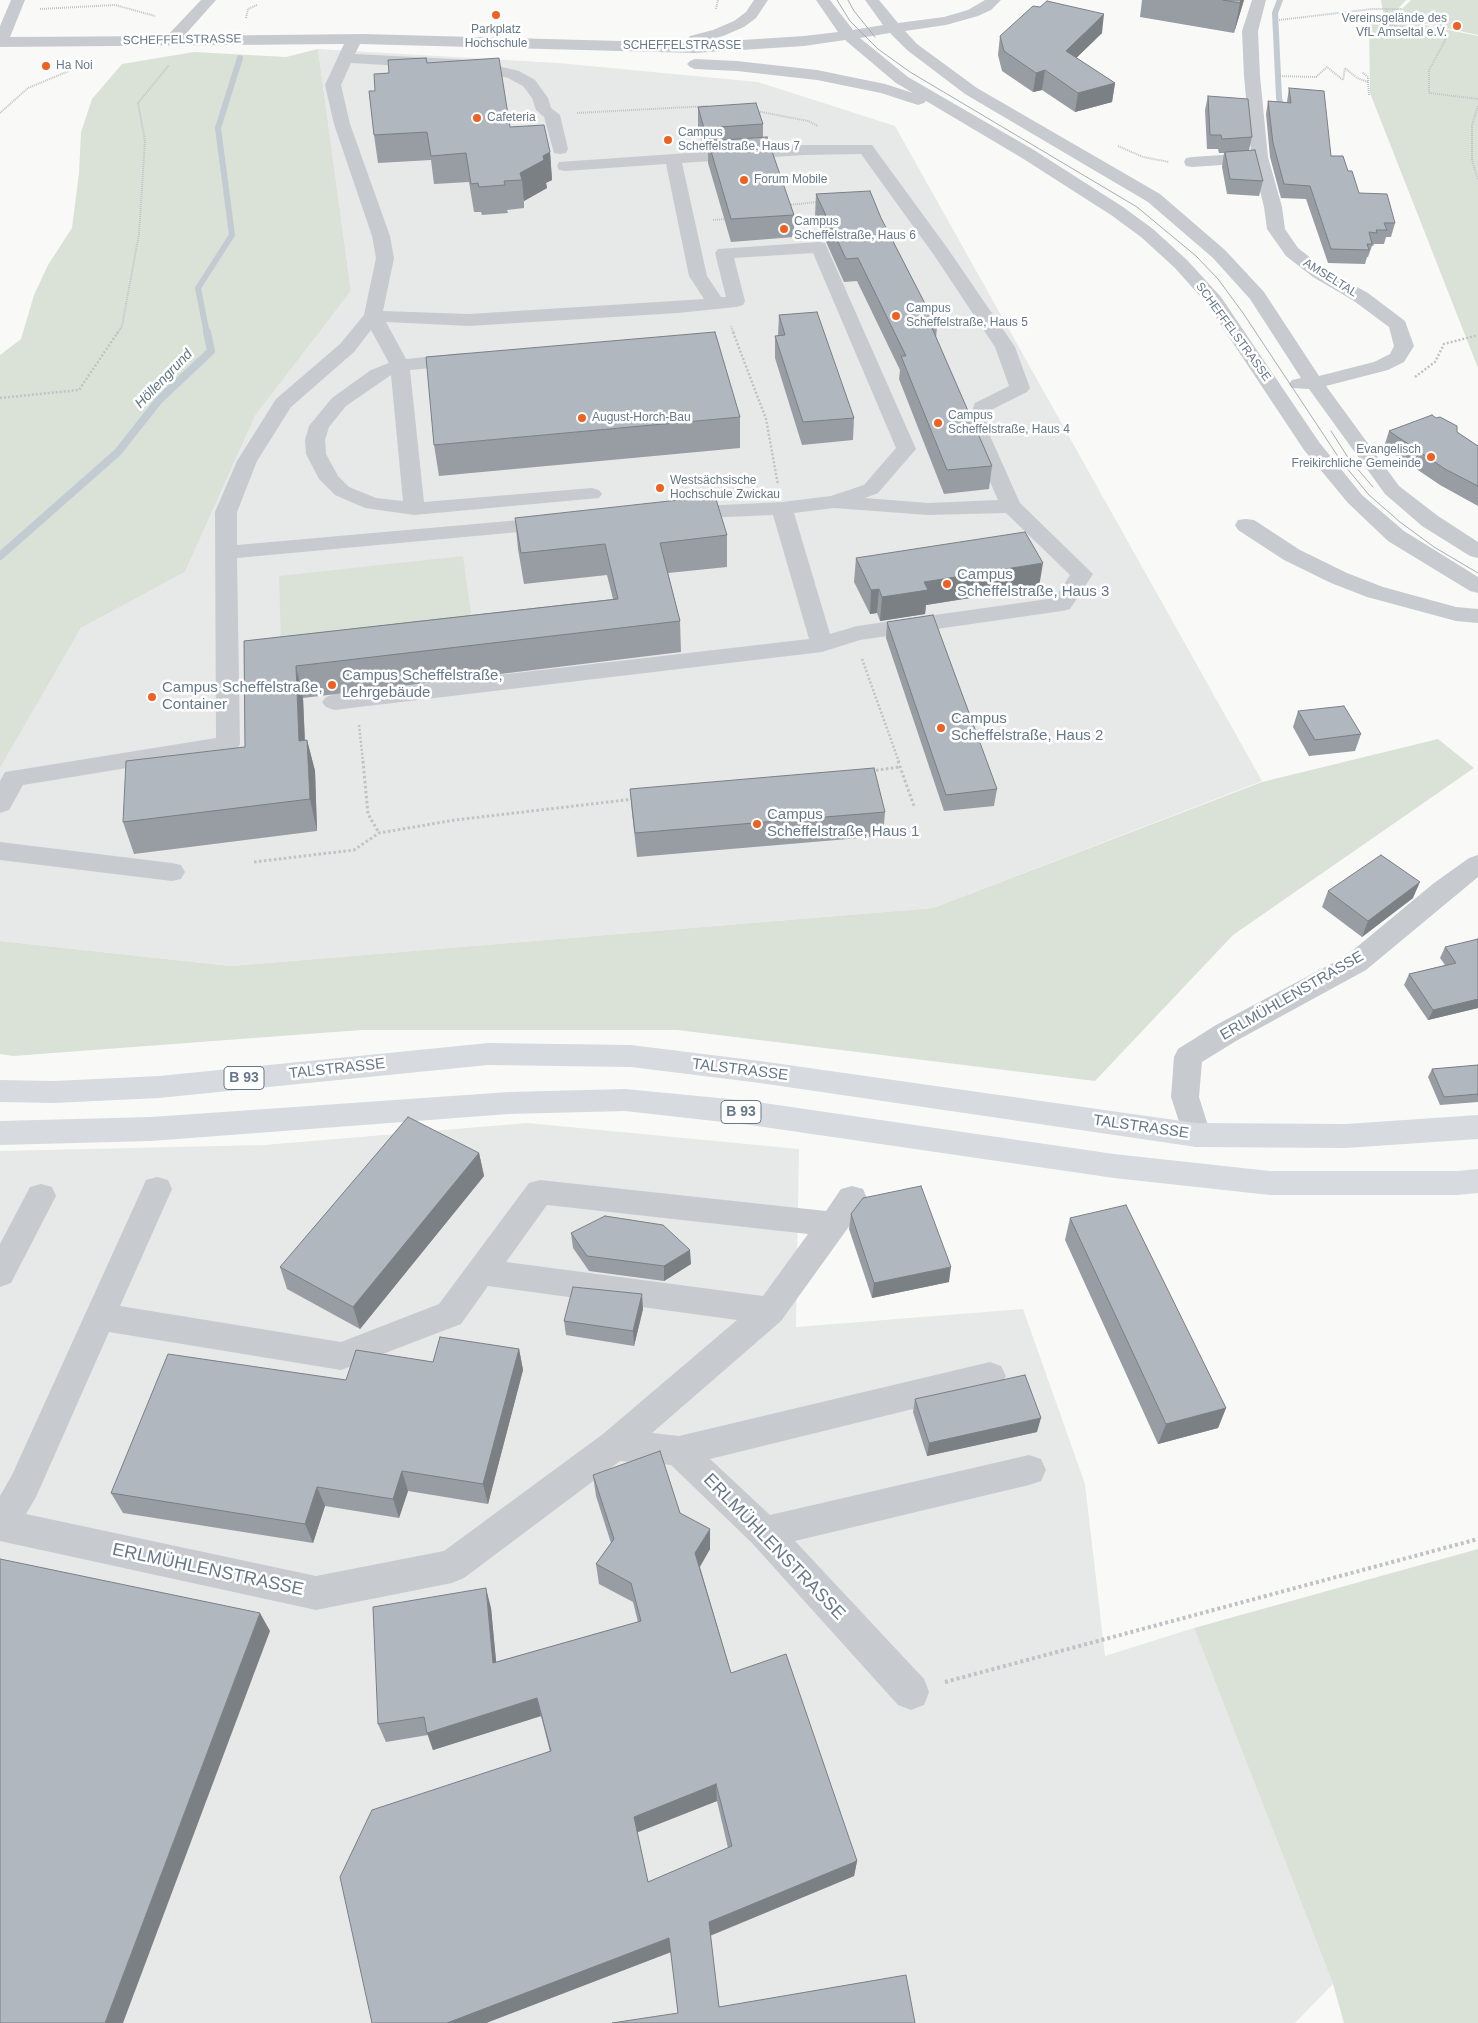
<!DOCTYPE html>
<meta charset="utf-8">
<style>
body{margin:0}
canvas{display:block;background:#f9f9f7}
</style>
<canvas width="1478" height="2023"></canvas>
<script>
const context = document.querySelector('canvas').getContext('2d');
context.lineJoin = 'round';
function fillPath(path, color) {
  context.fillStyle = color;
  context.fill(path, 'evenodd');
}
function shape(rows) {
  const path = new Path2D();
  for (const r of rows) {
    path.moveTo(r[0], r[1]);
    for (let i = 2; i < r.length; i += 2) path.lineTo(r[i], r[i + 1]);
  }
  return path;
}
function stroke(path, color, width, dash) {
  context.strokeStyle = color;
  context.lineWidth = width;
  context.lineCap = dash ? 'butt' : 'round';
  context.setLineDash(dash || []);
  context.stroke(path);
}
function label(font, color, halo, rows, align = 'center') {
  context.font = font + ' Helvetica,sans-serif';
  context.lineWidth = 5;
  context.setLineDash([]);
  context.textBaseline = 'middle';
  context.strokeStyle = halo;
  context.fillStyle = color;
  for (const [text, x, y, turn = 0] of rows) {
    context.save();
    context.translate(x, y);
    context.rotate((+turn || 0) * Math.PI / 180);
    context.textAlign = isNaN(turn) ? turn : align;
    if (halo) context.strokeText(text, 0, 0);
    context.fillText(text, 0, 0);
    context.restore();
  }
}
const built = shape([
 [318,49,558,63,758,82,895,126,1262,781,933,908,231,966,0,941,0,768,81,628,185,572,255,416,351,291],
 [527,1123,799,1149,796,1327,1023,1309,1085,1484,1105,1656,1194,1628,1333,1984,1295,2023,0,2023,0,1151,264,1145]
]);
const green = shape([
 [1381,0,1406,0,1390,18,1478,36,1478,368,1370,93,1369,23,1384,17],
 [1411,0,1478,0,1478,35,1394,17],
 [318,49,351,291,255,416,185,572,81,628,0,768,0,355,21,339,34,295,48,265,72,228,79,173,81,132,92,99,122,64,194,52,286,57],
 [463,556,472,622,281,644,279,576],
 [1438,739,1474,768,1233,935,1095,1081,677,1030,361,1030,13,1056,0,1054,0,941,231,966,933,908,1262,782],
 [1478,1549,1478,2023,1344,2023,1333,1984,1194,1628]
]);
const streamFar1 = shape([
 [1280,0,1275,13,1279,97,1282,116],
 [207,334,198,288,232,235,218,128,240,58]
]);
const stream = shape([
 [0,556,118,452,159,400,211,351,207,332]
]);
const pathFar3 = shape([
 [40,9,115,5,155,16],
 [716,9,718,0],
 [1387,9,1385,24,1448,35,1429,70,1429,93,1478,99],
 [246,18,248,9,257,5],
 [1279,20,1372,9,1402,9],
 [1278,76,1316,77,1327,67,1343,80,1345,68,1357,78,1368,82,1368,77,1362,72],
 [1368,82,1369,95],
 [1478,106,1472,125,1472,160,1478,180],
 [756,111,808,121,818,126],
 [0,113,28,88,81,66],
 [577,113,708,106],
 [1118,146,1143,157,1169,162],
 [789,205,817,202],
 [713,220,727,219],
 [731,326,734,334],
 [117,334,122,326,139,234,145,141,138,103,169,65]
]);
const pathFar2 = shape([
 [733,332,766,419,778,485],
 [1415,377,1435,362,1444,344,1478,335],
 [0,398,79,390,118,332],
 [862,659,899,762],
 [359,725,363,762]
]);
const pathFar1 = shape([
 [363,761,368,814,379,833],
 [898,761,914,806],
 [871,771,900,767],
 [254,862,354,850,379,833,455,820,634,799]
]);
const path = shape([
 [945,1682,1478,1539]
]);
const minor = shape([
 [11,0,25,0,10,37,167,36,201,0,216,0,184,36,363,34,694,43,687,39,690,36,713,30,734,21,746,12,754,0,768,0,756,18,744,27,723,36,696,43,804,36,838,32,816,0,830,0,853,30,883,25,865,0,879,0,898,23,944,17,968,10,985,0,1001,0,991,10,978,16,946,25,905,31,917,44,977,88,1160,194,1225,250,1264,292,1319,376,1374,362,1390,354,1394,346,1389,327,1354,301,1313,277,1286,256,1267,229,1264,207,1253,163,1192,167,1186,166,1184,162,1186,158,1192,157,1251,153,1244,76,1242,31,1252,0,1266,0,1258,31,1260,76,1268,157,1282,207,1285,229,1298,248,1325,269,1368,293,1405,321,1414,346,1404,362,1388,370,1326,386,1399,486,1438,516,1478,542,1478,558,1470,556,1422,526,1385,494,1309,389,1292,388,1289,384,1292,380,1301,378,1250,299,1213,258,1148,202,965,94,907,50,890,33,860,38,908,77,1034,150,1123,207,1153,229,1187,260,1221,297,1319,442,1362,495,1404,531,1478,577,1478,593,1470,591,1388,541,1348,503,1304,450,1207,304,1175,268,1141,237,1111,215,1022,158,926,101,924,103,918,105,881,93,817,80,737,71,695,69,690,67,687,64,690,61,695,59,737,61,817,70,885,84,913,93,896,83,845,40,804,46,694,53,360,44,355,54,472,60,519,71,535,80,548,98,551,108,560,115,568,149,566,153,560,154,554,153,544,117,536,110,532,98,523,86,508,78,472,70,351,63,341,85,350,124,390,236,394,258,383,311,469,314,704,299,689,276,666,164,565,171,559,170,557,166,559,162,804,145,872,145,948,249,1015,347,1030,388,1027,392,991,410,986,427,1020,503,1093,574,1070,609,1062,611,860,640,822,652,334,710,326,707,322,702,326,697,334,694,809,639,773,515,682,519,675,517,671,513,675,509,682,507,782,502,831,496,864,485,896,448,813,253,734,258,745,301,743,305,736,307,678,313,469,326,386,322,406,359,463,353,470,355,473,359,470,363,463,365,410,370,424,502,592,488,599,490,602,494,599,498,414,515,365,508,335,495,319,479,306,454,305,440,309,426,332,398,371,370,389,363,371,330,354,352,291,407,257,461,237,512,237,545,554,517,562,518,565,523,562,528,237,558,240,744,237,750,23,785,9,810,0,813,0,781,5,772,216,738,215,512,237,461,276,399,340,344,364,315,376,258,372,236,334,124,325,85,344,44,0,47,0,26,11,0],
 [861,154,934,255,995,347,1009,386,975,403,966,427,998,500,928,503,865,498,878,493,916,449,825,243,819,242,718,249,715,253,726,297,721,297,707,276,682,163,804,155,861,154],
 [391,375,403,501,376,498,349,487,338,476,326,454,325,440,329,427,346,406,391,375],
 [834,508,928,515,1006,513,1070,575,1055,598,857,626,830,634,794,513,834,508],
 [1246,519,1254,520,1300,550,1347,573,1383,587,1456,607,1478,609,1478,623,1456,621,1367,597,1331,583,1284,560,1238,530,1235,525,1238,520,1246,519],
 [0,842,172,863,181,865,185,872,181,879,172,881,0,860,0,842],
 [1478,855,1478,877,1366,970,1236,1041,1202,1062,1199,1097,1211,1135,1206,1143,1196,1147,1186,1143,1171,1097,1174,1057,1178,1049,1216,1025,1346,956,1434,883,1469,858,1478,855],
 [157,1177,168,1180,172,1189,120,1306,341,1342,439,1304,529,1183,540,1180,826,1211,841,1189,852,1186,863,1189,867,1198,863,1207,781,1321,652,1433,679,1436,990,1362,1001,1366,1006,1376,1001,1386,990,1390,710,1459,770,1515,1029,1455,1041,1459,1046,1470,1041,1481,1029,1485,795,1541,924,1679,929,1692,924,1705,911,1710,898,1705,752,1543,671,1465,620,1461,464,1578,452,1583,316,1610,0,1541,0,1496,12,1475,142,1189,146,1180,157,1177],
 [547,1205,808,1234,763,1296,506,1262,547,1205],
 [488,1286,737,1320,603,1434,444,1551,316,1576,26,1514,36,1497,109,1332,341,1370,461,1324,488,1286],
 [41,1184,52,1187,56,1196,11,1283,0,1287,0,1244,30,1187,41,1184]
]);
const major = shape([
 [488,1043,631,1045,760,1061,1196,1123,1346,1124,1478,1115,1478,1139,1346,1148,1196,1147,760,1083,631,1067,488,1065,159,1098,54,1103,0,1102,0,1080,54,1081,159,1076,488,1043],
 [625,1089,750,1101,1114,1154,1270,1171,1457,1171,1478,1169,1478,1193,1457,1195,1270,1195,1114,1178,750,1125,625,1111,509,1114,151,1141,0,1145,0,1121,151,1117,509,1092,625,1089]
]);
const tram = shape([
 [837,0,850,21,878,49,910,72,1137,207,1196,256,1218,279,1243,313,1341,461,1369,495,1400,522,1434,547,1478,573],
 [848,0,854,11,875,37],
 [1331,431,1349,459,1373,487]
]);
const wall = shape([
 [1142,0,1244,0,1234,33,1140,17],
 [1102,33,1076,58,1115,83,1112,102,1075,112,1042,90,1033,92,1002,71,998,55,1000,36],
 [427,63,510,127,550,152,552,180,546,183,547,188,524,201,524,208,507,210,508,213,482,215,481,212,474,212,469,182,434,184,431,160,378,163,374,135,375,91,389,73],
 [1289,88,1331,156,1348,171,1359,193,1395,223,1391,237,1386,237,1384,244,1374,244,1373,246,1372,246,1368,257,1367,257,1365,264,1328,263,1306,199,1281,198,1270,157,1266,114,1268,101,1287,102],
 [1208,96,1252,137,1249,150,1263,181,1259,196,1227,194,1222,167,1224,153,1219,153,1218,149,1207,149,1205,110],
 [698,107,763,124,763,138,794,215,794,237,731,242,708,163,708,150,704,150,698,129],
 [816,194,881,218,937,327,936,338,992,466,989,489,944,494,899,379,900,370,857,281,844,282,815,217],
 [779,315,854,418,853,440,802,445,775,358,775,336,778,336],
 [740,417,740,448,439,476,434,445],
 [1389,431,1457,432,1478,446,1478,506,1440,485,1384,447],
 [515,518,727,535,727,567,668,573,680,621,681,652,303,698,305,740,307,740,315,771,317,831,134,854,123,822,245,747,244,641,613,599,607,575,524,584,518,549],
 [856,558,1039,587,926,605,925,614,880,621,877,613,870,614,854,582],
 [887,622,997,789,994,806,944,811,886,638],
 [1298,711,1361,734,1355,751,1309,756,1293,727],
 [630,789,885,812,883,836,637,857,632,813],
 [1328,891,1413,898,1362,937,1322,907],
 [1478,939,1478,1008,1428,1020,1404,985,1409,974,1445,965,1440,958,1445,947],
 [1478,1065,1478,1102,1440,1105,1428,1077,1432,1069],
 [479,1153,484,1176,360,1329,287,1289,280,1267],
 [851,1214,949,1282,872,1298,849,1229],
 [1070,1218,1226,1408,1218,1428,1158,1444,1065,1240],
 [571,1233,691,1264,664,1281,589,1271,573,1248],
 [643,1309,634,1346,566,1335,564,1321],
 [519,1349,523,1370,488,1504,408,1491,399,1518,325,1506,313,1543,123,1513,111,1493,346,1380,433,1362],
 [915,1399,1037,1432,927,1456,913,1412],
 [593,1475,680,1513,710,1549,700,1567,731,1673,857,1861,854,1876,710,1936,719,2007,915,2023,678,2013,671,1952,486,2023,372,2023,550,1752,541,1716,433,1750,428,1735,386,1742,378,1724,491,1608,496,1662,638,1622,633,1602,599,1584,596,1564,611,1543,596,1496],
 [717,1801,728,1848,648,1882,637,1832]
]);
const shadedWall = shape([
 [1241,0,1244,0,1234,33,1240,3],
 [1104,14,1102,33,1064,70,1066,51],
 [1045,70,1042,90,1033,92,1036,73],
 [1115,83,1112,102,1075,112,1078,93],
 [550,152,552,180,546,183,547,188,524,201,522,180,520,173,543,156],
 [1043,563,1039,587,926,605,925,614,880,621,882,597,924,582],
 [879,589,877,613,870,614,871,590],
 [296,666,303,698,306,772,299,741],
 [307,740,315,771,317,831,310,799],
 [1420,882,1413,898,1362,937,1368,921],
 [1478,999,1478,1008,1428,1020,1433,1010],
 [479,1153,484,1176,360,1329,353,1307],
 [690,1250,691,1264,664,1281,664,1266],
 [951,1267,949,1282,872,1298,874,1283],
 [642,1294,643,1309,634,1346,633,1331],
 [519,1349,523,1370,488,1504,483,1484],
 [1226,1408,1218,1428,1158,1444,1166,1424],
 [1041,1418,1037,1432,927,1456,929,1443],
 [402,1471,408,1491,399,1518,393,1499],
 [317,1487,325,1506,313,1543,305,1524],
 [710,1529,710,1549,696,1573,695,1553],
 [486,1588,491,1608,498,1681,493,1663],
 [260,1613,270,1631,123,2023,105,2023],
 [537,1698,541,1716,433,1750,427,1733],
 [716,1784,717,1801,636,1833,634,1817],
 [857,1861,854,1876,709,1936,709,1922],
 [669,1938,671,1952,486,2023,447,2023]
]);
const building = shape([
 [1223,0,1241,0,1240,3,1223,0],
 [1047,1,1104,14,1066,51,1115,83,1078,93,1045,70,1036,73,1004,51,1000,36,1033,6,1040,7,1047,1],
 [426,58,427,63,499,58,510,127,544,125,550,152,543,156,544,160,520,173,522,180,504,181,505,185,479,187,478,183,471,184,466,153,431,156,427,132,374,135,369,91,375,91,374,74,389,73,388,60,426,58],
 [1289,88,1324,91,1331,156,1343,156,1348,171,1352,171,1359,193,1387,194,1395,223,1384,223,1387,230,1376,230,1377,233,1369,232,1372,244,1367,244,1369,250,1331,249,1310,186,1284,184,1273,143,1268,101,1291,103,1289,88],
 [1208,96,1248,99,1252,137,1222,139,1221,135,1210,135,1208,96],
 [756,103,763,124,704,128,698,107,756,103],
 [767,137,794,215,731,219,708,141,767,137],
 [1255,150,1263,181,1230,179,1225,152,1255,150],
 [870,191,881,218,937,327,932,328,992,466,947,470,901,356,906,356,858,258,846,259,816,194,870,191],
 [817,312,854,418,803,422,775,336,785,335,779,315,817,312],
 [715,332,740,417,434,445,426,357,715,332],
 [1432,415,1436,418,1440,417,1457,426,1457,432,1478,446,1478,486,1445,469,1389,431,1432,415],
 [715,496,727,535,660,543,680,621,296,666,299,741,307,740,310,799,123,822,126,761,245,747,244,641,618,599,605,544,521,553,515,518,715,496],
 [1025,532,1043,563,924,582,928,590,882,597,879,589,871,590,856,558,1025,532],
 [933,615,997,789,946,795,887,622,933,615],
 [1344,706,1361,734,1315,740,1298,711,1344,706],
 [874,768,885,812,635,833,630,789,874,768],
 [1381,855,1420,882,1368,921,1328,891,1381,855],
 [1478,939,1478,999,1433,1010,1409,974,1456,963,1445,947,1478,939],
 [1478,1065,1478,1094,1444,1097,1432,1069,1478,1065],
 [408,1117,479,1153,353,1307,280,1267,408,1117],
 [921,1186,951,1267,874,1283,851,1214,863,1198,921,1186],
 [1126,1205,1226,1408,1166,1424,1070,1218,1126,1205],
 [605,1216,663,1225,690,1250,664,1266,587,1256,571,1233,605,1216],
 [573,1287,642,1294,633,1331,564,1321,573,1287],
 [440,1337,519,1349,483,1484,402,1471,393,1499,317,1487,305,1524,111,1493,168,1354,346,1380,356,1350,433,1362,440,1337],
 [1025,1375,1041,1418,929,1443,915,1399,1025,1375],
 [660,1451,680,1513,710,1529,695,1553,731,1673,786,1654,857,1861,709,1922,719,2007,906,1975,915,2023,612,2023,678,2013,669,1938,447,2023,372,2023,340,1877,372,1810,551,1751,537,1698,427,1733,424,1717,378,1724,373,1607,486,1588,493,1663,641,1621,631,1583,596,1564,614,1539,593,1475,660,1451],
 [716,1784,732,1846,648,1882,634,1817,716,1784],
 [0,1559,260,1613,105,2023,0,2023,0,1559]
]);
const markers = [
 [496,15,5,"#ed6123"],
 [1457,26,5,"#ed6123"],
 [46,66,5,"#ed6123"],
 [477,118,5,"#ed6123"],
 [668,140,5,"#ed6123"],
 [744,180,5,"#ed6123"],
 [784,229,5,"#ed6123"],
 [896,316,5,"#ed6123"],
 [582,418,5,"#ed6123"],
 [938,423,5,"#ed6123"],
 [1431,457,5,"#ed6123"],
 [660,488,5,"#ed6123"],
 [947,584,5,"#ed6123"],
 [332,685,5,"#ed6123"],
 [152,697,5,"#ed6123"],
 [941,728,5,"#ed6123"],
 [757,824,5,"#ed6123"]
];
const farPoinames = [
 ["Vereinsgelände des",1447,19,"right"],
 ["VfL Amseltal e.V.",1447,33,"right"],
 ["Parkplatz",496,30,"center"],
 ["Hochschule",496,44,"center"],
 ["Ha Noi",56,66],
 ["Cafeteria",487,118],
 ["Campus",678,133],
 ["Scheffelstraße, Haus 7",678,147],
 ["Forum Mobile",754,180],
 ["Campus",794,222],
 ["Scheffelstraße, Haus 6",794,236],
 ["Campus",906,309],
 ["Scheffelstraße, Haus 5",906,323],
 ["Campus",948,416],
 ["Scheffelstraße, Haus 4",948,430],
 ["August-Horch-Bau",592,418],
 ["Evangelisch",1421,450,"right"],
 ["Freikirchliche Gemeinde",1421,464,"right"],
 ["Westsächsische",670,481],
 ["Hochschule Zwickau",670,495]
];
const farStreetnames = [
 ["SCHEFFELSTRASSE",182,40,-1],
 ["SCHEFFELSTRASSE",682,46],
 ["AMSELTAL",1330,278,32],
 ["SCHEFFELSTRASSE",1233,332,54]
];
const farWaternames = [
 ["Höllengrund",164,379,-46]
];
const shields = [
 [244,1078,40],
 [741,1112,40]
];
const shieldNames = [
 ["B 93",244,1078],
 ["B 93",741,1112]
];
const poiNames = [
 ["Campus",957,575],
 ["Scheffelstraße, Haus 3",957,592],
 ["Campus Scheffelstraße,",342,676],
 ["Lehrgebäude",342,693],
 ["Campus Scheffelstraße,",162,688],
 ["Container",162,705],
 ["Campus",951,719],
 ["Scheffelstraße, Haus 2",951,736],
 ["Campus",767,815],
 ["Scheffelstraße, Haus 1",767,832]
];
const streetNames = [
 ["ERLMÜHLENSTRASSE",1292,996,-30],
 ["TALSTRASSE",337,1069,-6],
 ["TALSTRASSE",740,1070,7],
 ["TALSTRASSE",1141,1127,8]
];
const nearStreetnames = [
 ["ERLMÜHLENSTRASSE",774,1547,46],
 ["ERLMÜHLENSTRASSE",208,1570,12]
];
fillPath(built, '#e7e8e8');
fillPath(green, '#dae2d8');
stroke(streamFar1, '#c2cbd1', 6);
stroke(stream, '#c2cbd1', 8);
stroke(pathFar3, '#c0c3c5', 2, [1, 1]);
stroke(pathFar2, '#c0c3c5', 2.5, [2, 2]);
stroke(pathFar1, '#c0c3c5', 3, [2.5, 2.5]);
stroke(path, '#c0c3c5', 4, [3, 3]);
fillPath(minor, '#c7cbcf');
fillPath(major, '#d7dbe0');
stroke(tram, '#a7adb4', 1);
fillPath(wall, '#979da3');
fillPath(shadedWall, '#7b8085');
fillPath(building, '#b0b7be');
stroke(building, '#7b8085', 1);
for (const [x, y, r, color] of markers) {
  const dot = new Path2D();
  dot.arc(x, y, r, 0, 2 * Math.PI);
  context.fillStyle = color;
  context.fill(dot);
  stroke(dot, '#fff', 2);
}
label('12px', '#67788a', '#fff', farPoinames, 'left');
label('12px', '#67788a', '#fff', farStreetnames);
label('italic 14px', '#637984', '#fff', farWaternames);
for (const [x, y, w] of shields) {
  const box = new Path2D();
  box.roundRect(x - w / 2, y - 11.5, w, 23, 4);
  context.fillStyle = '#fff';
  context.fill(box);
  stroke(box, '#67788a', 1);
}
label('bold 14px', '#67788a', null, shieldNames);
label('15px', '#67788a', '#fff', poiNames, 'left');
label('15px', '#67788a', '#fff', streetNames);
label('18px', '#67788a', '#fff', nearStreetnames);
</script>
